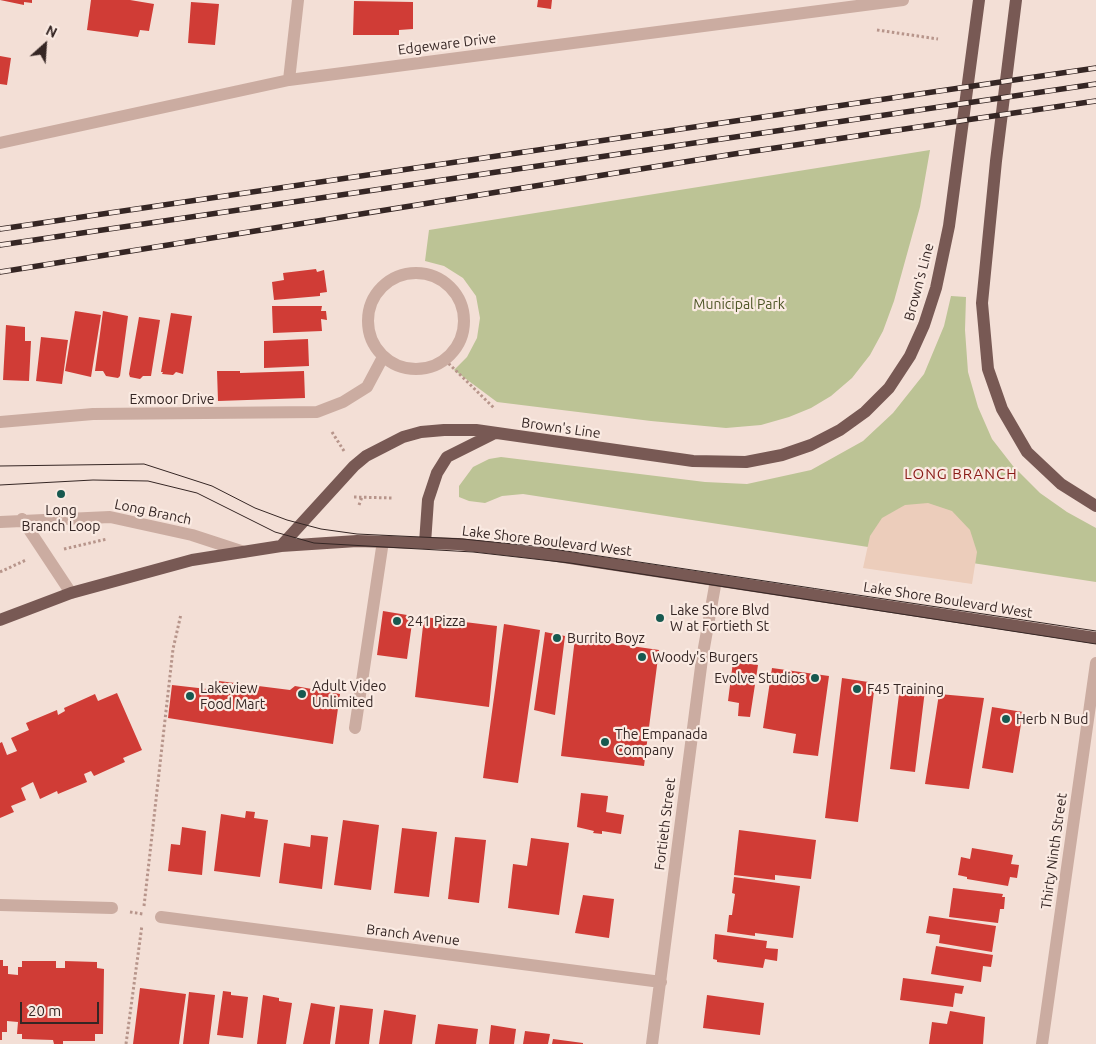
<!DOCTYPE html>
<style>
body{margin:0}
#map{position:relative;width:1096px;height:1044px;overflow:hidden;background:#f3dfd6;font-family:Ubuntu,sans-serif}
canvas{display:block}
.north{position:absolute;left:20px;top:20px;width:50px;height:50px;-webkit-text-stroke:4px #faeae2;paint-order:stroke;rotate:26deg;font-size:14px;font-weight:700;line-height:20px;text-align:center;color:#352624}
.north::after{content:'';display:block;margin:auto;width:18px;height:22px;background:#352624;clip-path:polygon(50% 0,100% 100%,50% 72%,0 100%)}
.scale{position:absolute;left:20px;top:1002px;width:79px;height:22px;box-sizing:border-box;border:2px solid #352624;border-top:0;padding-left:6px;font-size:15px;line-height:18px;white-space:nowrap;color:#352624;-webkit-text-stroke:4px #faeae2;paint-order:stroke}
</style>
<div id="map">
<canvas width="1096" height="1044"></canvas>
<div class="north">N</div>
<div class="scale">20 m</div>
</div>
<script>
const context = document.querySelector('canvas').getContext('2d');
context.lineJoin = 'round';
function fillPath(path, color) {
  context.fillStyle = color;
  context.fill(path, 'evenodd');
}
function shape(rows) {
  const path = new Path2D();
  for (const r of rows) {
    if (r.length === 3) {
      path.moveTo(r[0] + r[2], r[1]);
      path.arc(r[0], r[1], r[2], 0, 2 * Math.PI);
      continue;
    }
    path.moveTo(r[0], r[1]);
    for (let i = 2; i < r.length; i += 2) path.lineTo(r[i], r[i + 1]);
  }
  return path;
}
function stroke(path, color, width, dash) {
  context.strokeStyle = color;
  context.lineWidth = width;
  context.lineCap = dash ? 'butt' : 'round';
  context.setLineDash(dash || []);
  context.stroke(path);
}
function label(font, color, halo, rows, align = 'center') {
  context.font = font + ' Ubuntu,sans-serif';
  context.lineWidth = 4.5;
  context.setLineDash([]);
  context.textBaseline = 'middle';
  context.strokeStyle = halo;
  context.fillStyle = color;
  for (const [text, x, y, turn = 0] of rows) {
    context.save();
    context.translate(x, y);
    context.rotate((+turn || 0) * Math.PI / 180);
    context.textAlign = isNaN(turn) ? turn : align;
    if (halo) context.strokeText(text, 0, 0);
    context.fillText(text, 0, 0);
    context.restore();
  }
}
const green = shape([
 [930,150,920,207,894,301,883,331,870,355,852,378,831,396,811,408,789,417,761,425,726,428,651,421,497,402,454,370,467,357,477,338,480,318,476,296,463,278,444,266,425,261,429,230],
 [951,296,966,297,965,330,968,372,978,407,992,439,1013,466,1040,493,1067,512,1096,528,1096,582,523,494,502,496,485,503,469,501,459,497,459,486,473,467,489,459,501,457,705,482,747,484,811,470,863,441,893,413,924,374,944,326]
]);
const plaza = shape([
 [928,503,952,511,970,530,977,552,972,584,863,568,870,536,882,518,905,505]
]);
const building = shape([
 [0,0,32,0,32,3,24,2,24,5],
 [91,0,130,0,154,4,149,31,140,30,138,37,87,30],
 [538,0,552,0,551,9,537,7],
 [354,1,413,2,413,29,399,30,399,35,353,35],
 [191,2,219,4,215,45,188,43],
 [0,56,11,58,7,85,0,84],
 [316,269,317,272,324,270,327,292,320,293,320,296,274,300,272,282,284,280,283,273],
 [272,306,322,306,321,311,326,311,327,320,321,319,322,331,273,333],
 [75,311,101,315,91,377,65,371],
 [103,311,128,316,120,376,118,378,106,376,103,371,95,371],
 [171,313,192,316,183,374,176,372,173,375,162,374,163,372,161,372],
 [139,317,160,320,151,376,143,376,140,379,130,377,129,374],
 [6,325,25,327,25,341,31,341,29,381,3,380],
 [41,337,68,340,62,384,36,381],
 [308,339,309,366,264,368,264,341],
 [217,371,240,371,240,373,304,371,305,398,218,401],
 [383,611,413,616,407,659,377,655],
 [424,617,497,626,489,707,415,697],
 [504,624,540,630,518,783,483,778],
 [545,632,565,636,555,715,534,710],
 [575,638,659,650,644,766,561,756],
 [733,662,758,665,750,717,738,716,739,703,728,701],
 [772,668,829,676,818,756,793,753,796,734,763,728],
 [842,678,875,683,858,822,825,818],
 [219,681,290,690,295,686,340,694,333,744,168,718,172,685,216,690],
 [900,686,925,690,915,772,890,769],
 [117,693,142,750,123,758,125,762,94,776,91,771,84,774,87,782,58,794,57,791,40,799,33,782,21,788,26,800,11,806,14,812,0,818,0,743,2,742,7,755,17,751,11,738,29,730,26,723,57,710,58,715,65,711,64,708,95,694,98,701],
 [939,694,984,698,969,789,925,784],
 [992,707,1023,712,1013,773,982,768],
 [581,793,608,796,606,812,624,815,621,834,602,831,602,834,593,833,594,831,577,827],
 [246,811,255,812,254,818,268,820,260,877,214,871,221,814,245,818],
 [343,820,379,825,371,890,334,885],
 [182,827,206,831,202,875,168,871,171,844,180,845],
 [402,828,437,832,429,897,394,893],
 [739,830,816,840,811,879,775,875,775,880,734,875],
 [311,835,328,837,322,889,279,883,284,843,310,847],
 [455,837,486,840,479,903,448,899],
 [531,838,569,843,559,915,508,908,513,864,527,866],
 [972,848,1013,855,1011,864,1019,865,1017,878,1010,877,1008,886,967,879,967,877,958,875,961,857,970,859],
 [734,877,800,886,793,938,755,933,755,936,727,932,729,915,732,915,735,894,732,893],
 [953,888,1003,894,1002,897,1005,897,1004,909,1000,909,998,923,949,917],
 [583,895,614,899,609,938,575,933],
 [929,916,996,926,992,952,939,943,940,935,926,933],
 [715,934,767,941,766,948,778,949,777,961,765,959,763,968,717,962,717,960,713,959],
 [936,946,993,955,991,967,983,966,981,982,931,974],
 [0,960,3,960,3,966,8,966,8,974,18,975,18,967,22,967,22,961,56,961,56,968,65,968,65,961,97,962,97,968,104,969,103,1034,95,1034,95,1041,63,1041,63,1044,54,1044,53,1040,22,1039,22,1034,17,1034,18,1022,7,1021,7,1032,2,1032,2,1040,0,1040],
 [903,978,964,986,962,994,955,993,953,1007,900,1000],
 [140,988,186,994,179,1044,133,1044],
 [223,991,231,992,231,995,248,997,243,1038,217,1035],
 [189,992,215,995,209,1044,183,1044],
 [263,995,279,998,279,1001,292,1003,286,1044,257,1044],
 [707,995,764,1003,760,1035,703,1028],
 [311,1003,335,1007,330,1044,303,1044],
 [340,1005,373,1009,369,1044,335,1044],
 [384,1010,416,1015,412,1044,379,1044],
 [950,1011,985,1017,983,1044,929,1044,932,1022,947,1024],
 [438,1024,478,1029,476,1044,435,1044],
 [491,1025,516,1029,514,1044,489,1044],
 [525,1031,550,1034,548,1044,523,1044],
 [553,1039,583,1043,583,1044,552,1044]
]);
const path = shape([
 [877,30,938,39],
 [445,360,494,408],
 [332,432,344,451],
 [354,497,393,498],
 [359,505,362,497],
 [64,549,107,539],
 [0,572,26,560],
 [144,906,173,649,181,614],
 [130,912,143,914],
 [126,1044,142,925]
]);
const lane = shape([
 [22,519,71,593],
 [0,522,110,517,192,535,244,552],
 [355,728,383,541],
 [0,905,112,908]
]);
const street = shape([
 [289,80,298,0],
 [0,143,289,80,903,0],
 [416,321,48],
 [0,422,93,414,317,412,343,402,367,387,383,357],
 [161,917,661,982],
 [652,1044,702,659,716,580],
 [1042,1044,1096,663]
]);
const primary = shape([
 [1016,0,996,161,982,303,988,369,1002,409,1027,452,1061,484,1096,506],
 [425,543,428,500,437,473,447,457,495,433],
 [281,546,354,466,366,456,403,437,421,432,444,430,476,430,693,461,746,462,782,455,811,445,840,430,865,412,889,388,910,356,924,325,936,288,949,226,979,0],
 [0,620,71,593,192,560,281,546,357,541,458,544,544,554,1096,638]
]);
const tram = shape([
 [0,466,144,464,212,486,255,508,287,520,321,529,357,534,463,539,533,546,1096,631],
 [0,485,93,480,148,481,197,493,275,532,314,543,473,552,570,563,1096,644]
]);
const rail = shape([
 [0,229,1096,68],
 [0,245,1096,84],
 [0,272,734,154,1096,101]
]);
const markers = [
 [61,494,5,"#175950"],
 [660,618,5,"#175950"],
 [397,621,5,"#175950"],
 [557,638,5,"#175950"],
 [642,657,5,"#175950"],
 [815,678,5,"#175950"],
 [857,689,5,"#175950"],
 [302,694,5,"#175950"],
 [190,696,5,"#175950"],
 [1006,719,5,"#175950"],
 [605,742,5,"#175950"]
];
const streetNames = [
 ["Edgeware Drive",447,44,-7],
 ["Brown's Line",919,282,-75],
 ["Exmoor Drive",172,399],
 ["Brown's Line",561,428,8],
 ["Long Branch",153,512,12],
 ["Lake Shore Boulevard West",547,541,7],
 ["Lake Shore Boulevard West",948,600,9],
 ["Fortieth Street",665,824,-83],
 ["Thirty Ninth Street",1054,851,-82],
 ["Branch Avenue",413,935,7]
];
const parkNames = [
 ["Municipal Park",739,304]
];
const poiNames = [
 ["Long",61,510,"center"],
 ["Branch Loop",61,526,"center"],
 ["Lake Shore Blvd",670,610],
 ["W at Fortieth St",670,626],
 ["241 Pizza",407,621],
 ["Burrito Boyz",567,638],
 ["Woody's Burgers",652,657],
 ["Evolve Studios",805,678,"right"],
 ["Adult Video",312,686],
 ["Unlimited",312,702],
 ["Lakeview",200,688],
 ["Food Mart",200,704],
 ["F45 Training",867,689],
 ["Herb N Bud",1016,719],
 ["The Empanada",615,734],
 ["Company",615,750]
];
const neighbourhoodNames = [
 ["LONG BRANCH",961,474]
];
fillPath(green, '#bcc395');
fillPath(plaza, '#eccdbb');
fillPath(building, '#d03c36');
stroke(path, '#b7958b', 3, [2.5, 2.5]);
stroke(lane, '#cbaca1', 12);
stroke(street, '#cbaca1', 12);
stroke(primary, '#785954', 12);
stroke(tram, '#352624', 1);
stroke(rail, '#352624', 5.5);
stroke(rail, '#faeae2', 4, [11]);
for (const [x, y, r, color] of markers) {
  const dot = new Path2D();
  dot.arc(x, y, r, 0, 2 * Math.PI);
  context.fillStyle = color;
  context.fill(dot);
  stroke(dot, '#faeae2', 2);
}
label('14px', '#352624', '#faeae2', streetNames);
label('14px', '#4d5526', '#faeae2', parkNames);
label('14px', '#352624', '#faeae2', poiNames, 'left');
context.letterSpacing = '1px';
label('15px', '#8a1b17', '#faeae2', neighbourhoodNames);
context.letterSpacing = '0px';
</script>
